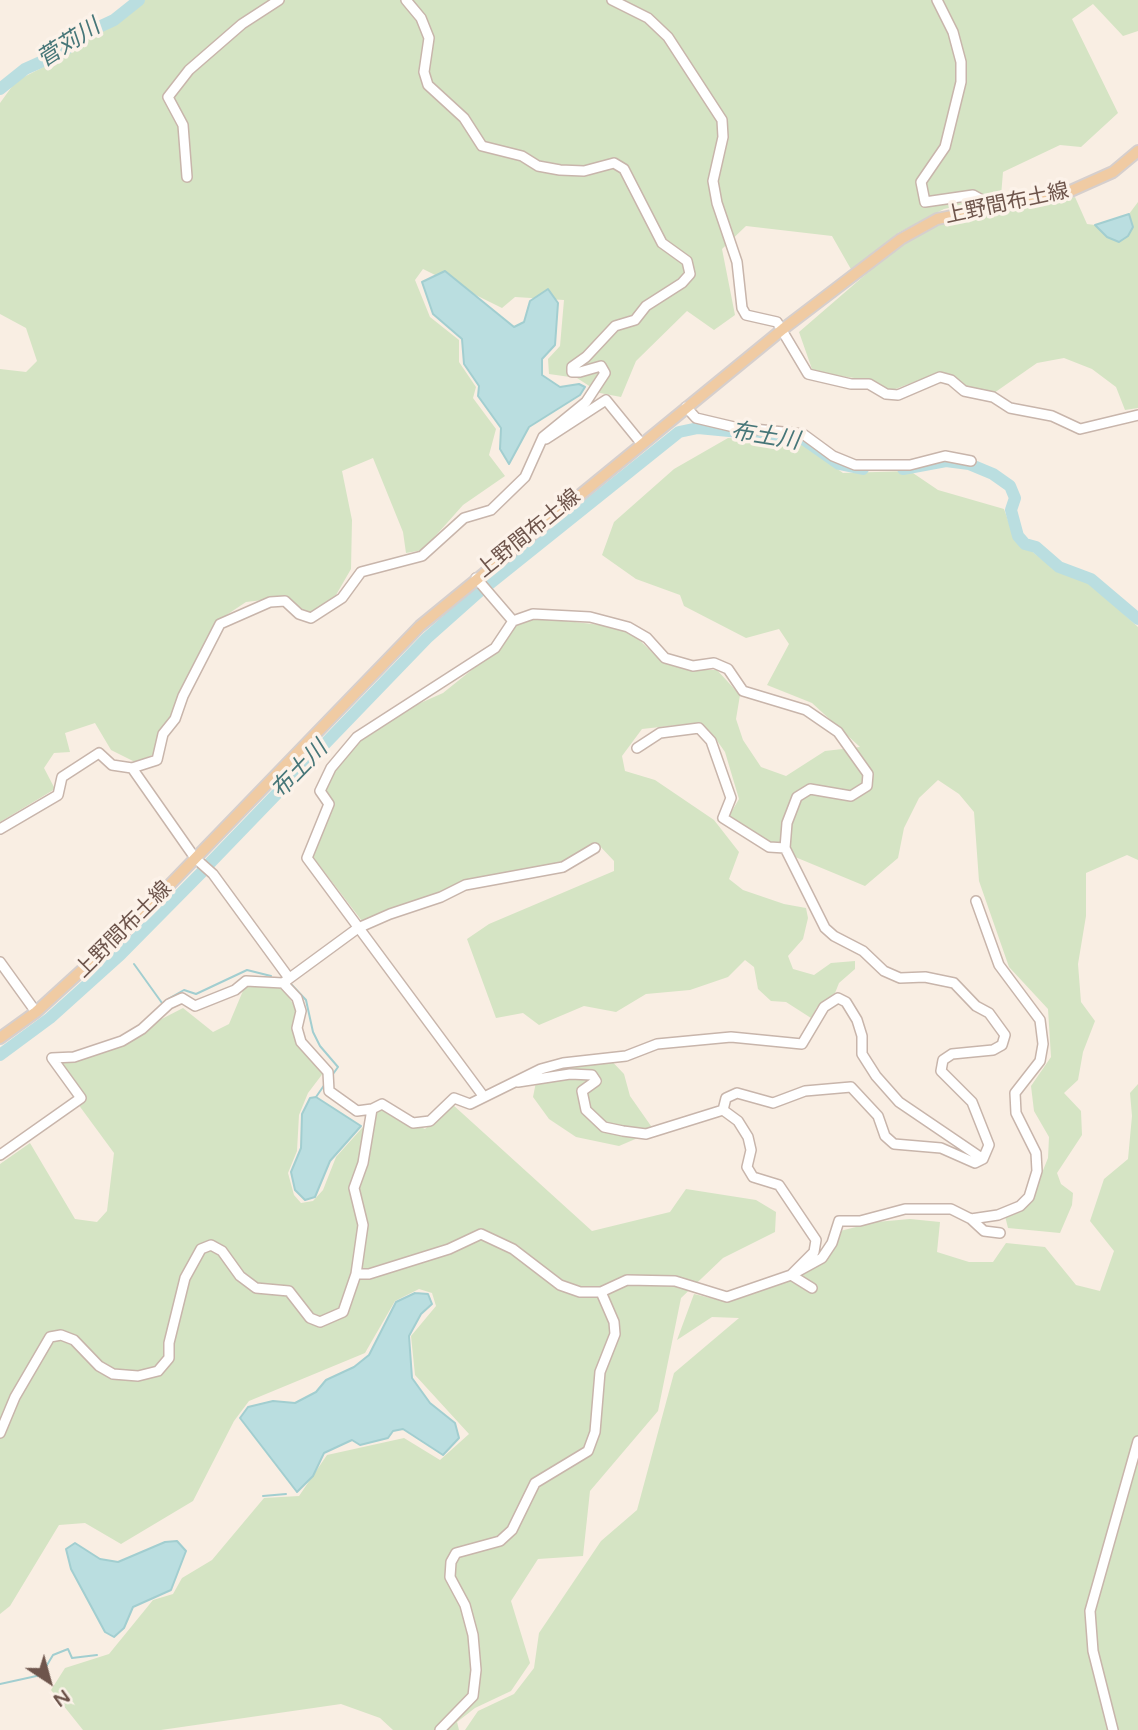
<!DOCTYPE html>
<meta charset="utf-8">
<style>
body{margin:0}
#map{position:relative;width:1138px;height:1730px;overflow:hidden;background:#f9eee3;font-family:"Varela Round",sans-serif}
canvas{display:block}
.north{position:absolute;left:14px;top:1646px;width:70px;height:70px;-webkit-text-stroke:5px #fcf2e9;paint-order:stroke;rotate:144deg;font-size:19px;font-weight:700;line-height:28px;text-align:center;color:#6e554c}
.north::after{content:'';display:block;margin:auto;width:24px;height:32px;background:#6e554c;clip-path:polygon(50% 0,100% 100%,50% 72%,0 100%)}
</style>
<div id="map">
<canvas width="1138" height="1730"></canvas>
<div class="north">N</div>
</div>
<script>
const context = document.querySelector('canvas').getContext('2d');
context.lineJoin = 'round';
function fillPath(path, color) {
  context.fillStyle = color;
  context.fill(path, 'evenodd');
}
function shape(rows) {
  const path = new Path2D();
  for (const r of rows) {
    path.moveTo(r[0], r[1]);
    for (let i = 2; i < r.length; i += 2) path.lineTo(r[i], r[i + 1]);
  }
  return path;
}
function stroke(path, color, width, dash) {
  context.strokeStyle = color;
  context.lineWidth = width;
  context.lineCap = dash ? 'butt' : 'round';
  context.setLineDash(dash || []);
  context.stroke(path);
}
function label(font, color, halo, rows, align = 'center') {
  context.font = font + ' "Varela Round","Noto Sans JP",sans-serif';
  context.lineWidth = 7;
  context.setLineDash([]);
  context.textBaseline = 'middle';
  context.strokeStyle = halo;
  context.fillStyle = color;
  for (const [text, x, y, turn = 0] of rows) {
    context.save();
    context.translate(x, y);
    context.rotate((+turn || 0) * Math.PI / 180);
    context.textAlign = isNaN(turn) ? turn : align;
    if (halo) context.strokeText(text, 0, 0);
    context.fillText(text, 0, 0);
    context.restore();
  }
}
const green = shape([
 [145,0,1138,0,1138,31,1123,36,1093,4,1072,19,1118,113,1081,147,1060,145,1003,172,1001,196,944,209,898,233,852,271,832,236,746,226,722,249,735,315,714,330,687,311,636,361,621,397,600,393,577,378,549,374,548,359,560,346,564,300,515,297,502,308,423,269,415,280,430,317,459,340,459,362,476,387,473,398,496,429,489,455,505,476,463,505,423,550,406,553,403,532,373,458,342,471,352,520,351,569,336,595,311,613,300,610,289,597,246,602,216,622,178,696,172,717,159,731,153,755,135,762,111,750,95,723,65,733,70,752,54,753,44,768,55,789,0,822,0,369,26,372,37,361,26,328,0,314,0,103,16,81,65,56,87,39,117,24],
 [1075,197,1087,224,1095,225,1107,237,1133,227,1129,214,1138,202,1138,408,1125,410,1116,387,1092,369,1064,358,1037,363,994,393,967,389,956,378,938,373,890,391,868,380,813,372,799,332,902,243,940,223],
 [728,438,799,442,843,473,910,471,938,490,1004,509,1014,537,1054,569,1091,584,1138,627,1138,860,1127,855,1086,873,1086,916,1078,964,1081,1002,1095,1021,1083,1052,1078,1080,1064,1093,1081,1111,1082,1135,1057,1173,1061,1184,1073,1193,1072,1205,1060,1233,1008,1228,1005,1216,1019,1212,1031,1200,1048,1158,1049,1137,1034,1111,1031,1086,1051,1057,1048,1009,1009,967,979,881,974,812,959,794,938,780,919,798,904,828,898,858,865,886,771,847,729,816,739,799,725,752,713,735,696,723,642,729,622,756,625,771,655,780,714,820,739,852,729,879,743,890,784,904,806,908,808,918,803,939,788,956,793,969,814,975,831,963,855,961,855,969,839,983,835,993,817,1007,811,1018,786,1002,771,1001,758,989,754,967,745,960,728,977,690,990,646,994,616,1012,584,1006,539,1025,523,1013,496,1018,467,939,489,924,614,871,614,861,597,843,562,863,472,878,448,891,362,921,313,857,334,806,325,789,333,771,360,738,400,712,443,693,499,648,515,624,540,618,627,628,663,663,687,670,717,670,740,695,736,719,743,740,761,767,786,776,825,751,860,747,812,703,767,685,789,644,779,629,746,638,684,606,680,595,636,579,602,555,614,522,674,469],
 [245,986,278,986,288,996,297,1010,296,1040,324,1072,308,1093,299,1115,297,1151,288,1173,294,1195,301,1203,313,1201,323,1190,336,1157,380,1108,425,1129,452,1104,592,1231,670,1212,686,1189,756,1200,776,1212,775,1232,723,1258,681,1298,658,1411,590,1491,583,1556,538,1559,511,1601,530,1663,511,1691,475,1708,457,1722,459,1730,393,1730,380,1718,341,1704,161,1730,83,1730,51,1690,65,1668,109,1654,153,1600,173,1594,182,1578,212,1560,264,1498,299,1496,327,1455,404,1438,440,1460,469,1434,415,1375,411,1336,436,1306,432,1293,419,1289,395,1301,365,1353,249,1401,234,1421,193,1501,121,1544,85,1523,59,1525,10,1606,0,1614,0,1164,30,1143,75,1219,97,1222,107,1211,114,1153,78,1104,84,1099,57,1062,91,1056,127,1043,152,1024,183,1008,213,1032,229,1024],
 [605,1054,624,1074,630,1096,651,1126,640,1137,619,1146,576,1137,549,1119,533,1097,537,1077,573,1059],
 [1138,1084,1138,1730,465,1730,478,1711,514,1694,534,1668,539,1633,601,1541,637,1510,674,1373,739,1318,712,1317,677,1340,694,1294,727,1302,780,1284,815,1266,836,1232,876,1222,910,1219,940,1222,937,1252,969,1262,993,1262,1006,1243,1045,1247,1076,1285,1100,1291,1114,1251,1090,1221,1104,1179,1128,1159,1132,1116,1130,1093]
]);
const water = shape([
 [1129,214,1133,227,1128,236,1119,242,1107,237,1095,225,1129,214],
 [445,271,514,327,524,322,530,301,548,289,558,303,555,345,542,359,542,375,560,387,579,384,585,387,580,395,529,427,509,464,500,449,501,428,478,396,479,386,464,364,462,339,433,314,422,282,445,271],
 [316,1097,361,1126,330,1161,315,1197,305,1200,295,1190,291,1172,301,1148,302,1114,310,1098,316,1097],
 [415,1293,428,1294,432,1304,421,1314,409,1336,412,1378,430,1403,455,1423,459,1438,443,1455,403,1429,393,1431,388,1438,360,1445,352,1440,324,1453,313,1476,297,1492,240,1418,248,1407,273,1401,295,1403,316,1392,326,1380,354,1367,369,1355,396,1302,415,1293],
 [177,1541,186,1551,171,1590,133,1607,124,1628,114,1637,105,1632,71,1569,66,1549,75,1543,100,1559,118,1562,165,1542,177,1541]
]);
const stream = shape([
 [134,964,162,1003],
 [290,983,306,1000,313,1032,320,1046,338,1067,333,1074],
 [168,999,184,990,196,994,247,970,271,976],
 [316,1097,325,1084],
 [263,1496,286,1494],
 [0,1684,41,1675,53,1655,68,1649,72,1658,97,1655]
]);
const river = shape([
 [0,89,25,69,63,52,84,34,114,20,139,0],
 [903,469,946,461,969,464,993,474,1010,486,1015,498,1011,510,1018,536,1025,544,1036,547,1059,567,1091,579,1138,619],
 [488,585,679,432,698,428,802,438,839,464,863,469],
 [210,863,427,638,481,590],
 [0,1055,50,1018,120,955,202,872]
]);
const minor = shape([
 [612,0,648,18,668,37,722,120,723,137,713,181,717,203,737,262,742,308,746,315,777,322,808,374,851,384,869,384,886,394,898,395,940,377,951,380,964,391,993,397,1010,408,1052,416,1080,429,1138,415],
 [937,0,953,32,961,62,961,82,945,147,921,182,925,202,973,195,982,200,976,209],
 [187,177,183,125,168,97,189,70,242,24,279,0],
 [686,407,696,418,734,427,803,434,833,456,855,465,910,465,945,456,971,461],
 [546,439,606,400,641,443],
 [476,578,513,621],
 [637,748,660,733,699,728,711,741,731,798,723,818,769,847,785,848],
 [132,768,195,858,213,874,289,978],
 [0,829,58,795,62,777,99,753,112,765,132,768,157,760,163,734,175,719,183,696,220,624,270,602,285,601,299,614,311,618,342,598,361,572,422,556,464,518,491,510,525,477,543,437,586,402,605,373,601,366,580,372,572,372,572,367,586,357,615,326,635,320,646,306,682,283,690,274,687,261,662,243,624,169,614,163,584,171,560,170,538,166,522,156,482,146,464,118,428,85,424,72,429,38,421,18,406,0],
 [0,962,36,1012],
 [283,983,358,928,390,914,441,897,465,885,563,867,595,848],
 [518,1082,570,1074,592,1075,596,1081,582,1091,586,1110,604,1127,623,1131,646,1134,723,1110],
 [484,1097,307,858,329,804,320,791,331,768,357,737,495,648,513,621,533,614,590,617,628,627,647,638,665,658,693,666,714,663,728,669,743,691,806,710,838,732,868,774,867,786,851,796,810,789,797,797,787,823,785,848,825,928,834,936,863,951,884,971,900,978,925,977,954,983,976,1006,989,1013,1005,1035,1002,1045,993,1050,952,1054,943,1060,941,1071,972,1102,989,1145,983,1159],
 [723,1110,726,1098,737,1093,773,1103,805,1091,851,1087,878,1116,885,1136,894,1144,941,1148,975,1163,983,1159],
 [0,1155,81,1098,52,1058,74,1057,122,1041,142,1029,169,1004,182,998,195,1006,235,990,246,981,283,983,297,998,301,1011,297,1028,301,1042,328,1072,329,1091,357,1111,372,1109,382,1104,413,1123,430,1121,454,1098,470,1104,541,1069,563,1063,626,1056,657,1044,731,1037,802,1044,824,1007,838,998,846,1002,857,1020,862,1036,862,1054,876,1076,899,1102,983,1159],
 [971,1219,998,1215,1020,1206,1029,1197,1037,1171,1036,1153,1016,1113,1015,1093,1040,1061,1043,1044,1040,1020,999,965,976,901],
 [356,1274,369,1274,449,1249,481,1234,513,1249,560,1285,580,1292,601,1292,627,1280,675,1281,727,1297,791,1275,814,1252,816,1240,779,1185,753,1177,747,1167,751,1150,748,1137,738,1121,723,1110],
 [812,1288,791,1275,822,1258,832,1243,839,1221,860,1221,905,1209,951,1209,971,1219,984,1231,1000,1233],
 [0,1433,15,1397,50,1337,61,1335,74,1340,99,1366,113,1374,138,1376,158,1371,169,1358,169,1343,185,1278,201,1249,211,1245,222,1251,240,1276,256,1288,289,1291,310,1318,320,1322,343,1312,356,1274,363,1225,354,1188,363,1163,372,1109],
 [440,1730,473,1696,476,1670,473,1635,465,1605,450,1577,451,1562,456,1553,500,1541,512,1530,535,1483,588,1451,595,1432,600,1372,615,1334,614,1322,601,1292],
 [1113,1730,1093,1651,1090,1611,1138,1441]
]);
const major = shape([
 [0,1038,36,1012,124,932,420,626,783,329,901,239,937,219,1066,193,1113,172,1138,151]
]);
const streetNames = [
 ["上野間布土線",1007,204,-12],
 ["上野間布土線",529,534,-39],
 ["上野間布土線",124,930,-45]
];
const waterNames = [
 ["菅苅川",69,44,-33],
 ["布土川",765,437,9],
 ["布土川",300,770,-46]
];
fillPath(green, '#d5e4c4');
fillPath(water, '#badee0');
stroke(water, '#a2ced0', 2);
stroke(stream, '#a2ced0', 2);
stroke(river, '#badee0', 12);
stroke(minor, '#c8b5ab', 12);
stroke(major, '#d6cfcd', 14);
stroke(minor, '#fff', 9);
stroke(major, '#f0cba3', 10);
label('21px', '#6e554c', '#fcf2e9', streetNames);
label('italic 23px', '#467678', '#fcf2e9', waterNames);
</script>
